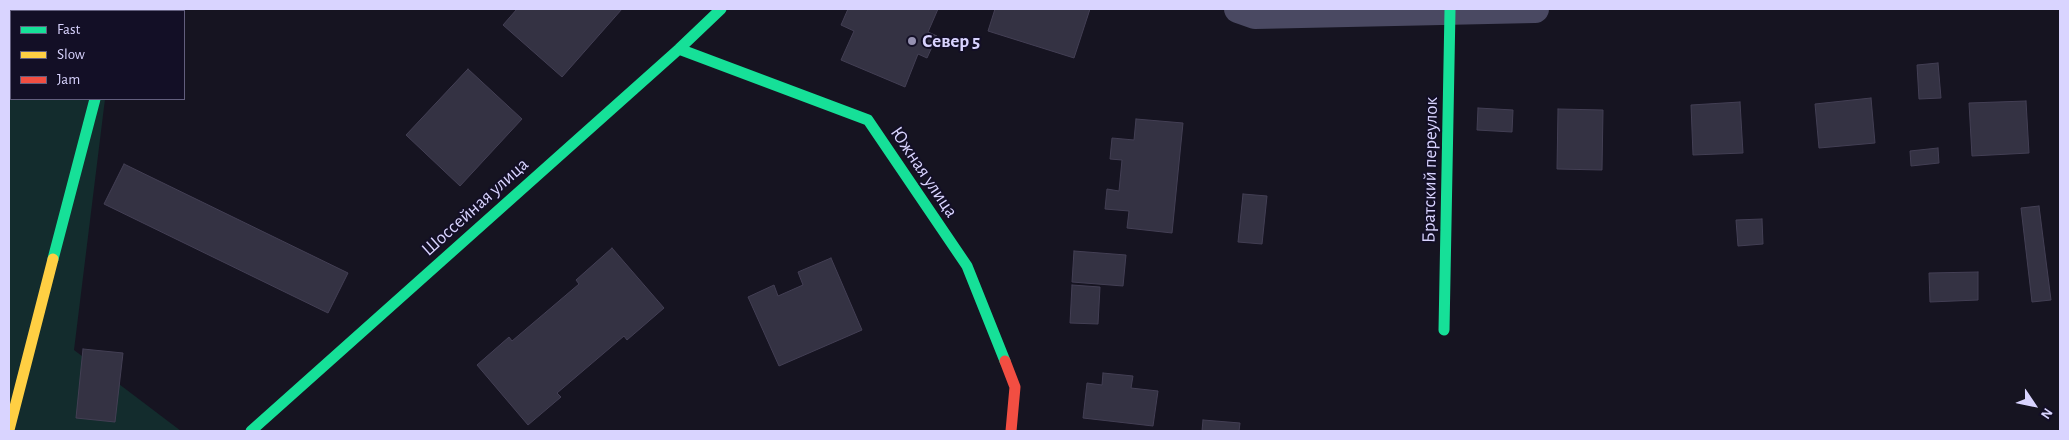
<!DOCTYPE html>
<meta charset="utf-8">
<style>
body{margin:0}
#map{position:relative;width:2069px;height:440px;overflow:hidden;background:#161421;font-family:"Alegreya Sans",sans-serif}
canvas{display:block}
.frame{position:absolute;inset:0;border:10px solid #d9d4ff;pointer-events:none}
.legend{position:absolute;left:10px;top:10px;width:175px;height:90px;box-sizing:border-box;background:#130f26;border:1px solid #625e7d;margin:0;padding:6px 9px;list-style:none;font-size:15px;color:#d9d4ff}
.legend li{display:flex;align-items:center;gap:10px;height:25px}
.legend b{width:25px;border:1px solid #625e7d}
.north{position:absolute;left:2009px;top:380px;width:50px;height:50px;-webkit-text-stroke:4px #130f26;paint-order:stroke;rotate:124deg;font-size:14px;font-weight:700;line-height:20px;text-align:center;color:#d9d4ff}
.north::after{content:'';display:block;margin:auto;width:18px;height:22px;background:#d9d4ff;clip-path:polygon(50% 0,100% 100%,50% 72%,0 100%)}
</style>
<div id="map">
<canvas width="2069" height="440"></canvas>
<div class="frame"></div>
<ul class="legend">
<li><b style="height:6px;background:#16e098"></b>Fast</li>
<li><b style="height:6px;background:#ffcf43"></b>Slow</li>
<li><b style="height:6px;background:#f24e42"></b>Jam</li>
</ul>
<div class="north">N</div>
</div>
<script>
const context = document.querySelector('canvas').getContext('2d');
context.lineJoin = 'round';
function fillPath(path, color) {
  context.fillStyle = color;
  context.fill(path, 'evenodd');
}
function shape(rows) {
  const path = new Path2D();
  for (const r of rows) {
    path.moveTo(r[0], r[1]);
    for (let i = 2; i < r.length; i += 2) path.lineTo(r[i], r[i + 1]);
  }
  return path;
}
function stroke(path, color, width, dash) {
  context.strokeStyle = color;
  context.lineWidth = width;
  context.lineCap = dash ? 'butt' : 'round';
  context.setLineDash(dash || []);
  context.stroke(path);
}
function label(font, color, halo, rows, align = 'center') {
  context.font = font + ' "Alegreya Sans",sans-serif';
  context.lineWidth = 4;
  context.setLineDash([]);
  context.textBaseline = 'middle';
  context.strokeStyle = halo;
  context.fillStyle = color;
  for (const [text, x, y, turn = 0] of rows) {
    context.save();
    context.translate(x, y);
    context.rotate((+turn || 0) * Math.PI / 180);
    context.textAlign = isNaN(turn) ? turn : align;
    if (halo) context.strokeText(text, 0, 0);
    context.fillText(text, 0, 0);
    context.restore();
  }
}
const green = shape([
 [9,9,41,9,45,11,11,11,11,99,105,99,74,350,181,431,9,431]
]);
const building = shape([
 [517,9,622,9,562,77,503,25,517,9],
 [848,9,938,9,928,32,937,36,927,58,918,54,905,87,841,60,854,31,841,25,848,9],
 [995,9,1090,9,1074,58,988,31,995,9],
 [1938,63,1941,98,1919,99,1917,65,1938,63],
 [468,69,522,119,460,186,406,135,468,69],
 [1871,98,1875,143,1819,148,1815,104,1871,98],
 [2026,101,2029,153,1972,156,1969,103,2026,101],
 [1740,102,1743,153,1693,155,1691,105,1740,102],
 [1478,108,1513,110,1512,132,1477,130,1478,108],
 [1558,109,1603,110,1602,170,1557,169,1558,109],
 [1136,119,1183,123,1172,233,1127,228,1129,211,1105,209,1107,189,1119,191,1122,160,1110,159,1112,138,1134,140,1136,119],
 [1938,148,1939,163,1911,166,1910,151,1938,148],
 [124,164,348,273,328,313,104,204,124,164],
 [1243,194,1267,196,1262,244,1238,242,1243,194],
 [2039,206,2051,300,2032,302,2021,208,2039,206],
 [1762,219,1763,244,1738,246,1736,220,1762,219],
 [612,248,664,308,627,340,624,336,557,393,561,397,528,425,477,365,509,337,512,341,579,284,576,280,612,248],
 [1074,251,1126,255,1123,286,1072,282,1074,251],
 [831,258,862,330,779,366,748,297,774,285,778,296,803,285,798,272,831,258],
 [1978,272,1978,300,1930,302,1929,273,1978,272],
 [1072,285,1100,287,1098,324,1070,323,1072,285],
 [83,349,123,353,115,422,76,418,83,349],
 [1103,373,1133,376,1131,388,1158,391,1153,426,1083,418,1087,383,1102,385,1103,373],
 [1203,420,1240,423,1239,431,1202,431,1203,420]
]);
const street = shape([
 [96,9,96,11],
 [1238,9,1255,15,1535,9]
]);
const fast = shape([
 [679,49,868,120,967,266,1005,361],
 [53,259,95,99],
 [1444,330,1450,10],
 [251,431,679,49,721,9]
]);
const slow = shape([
 [9,430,53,259]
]);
const jam = shape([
 [1005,361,1015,387,1011,431]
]);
const markers = [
 [912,41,5,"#9591b1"]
];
const poiNames = [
 ["Север 5",922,41]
];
const streetNames = [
 ["Братский переулок",1430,170,-89],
 ["Южная улица",924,172,56],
 ["Шоссейная улица",475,207,-42]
];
fillPath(green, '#132c2d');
fillPath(building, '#343243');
stroke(building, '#433f54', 1);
stroke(street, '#4a4962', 28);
stroke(fast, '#16e098', 11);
stroke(slow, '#ffcf43', 11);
stroke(jam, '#f24e42', 11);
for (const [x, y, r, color] of markers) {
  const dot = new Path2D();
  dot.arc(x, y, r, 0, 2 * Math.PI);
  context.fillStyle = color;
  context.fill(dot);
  stroke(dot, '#130f26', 2);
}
label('bold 19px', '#d9d4ff', '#130f26', poiNames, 'left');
label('19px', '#d9d4ff', '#130f26', streetNames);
</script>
